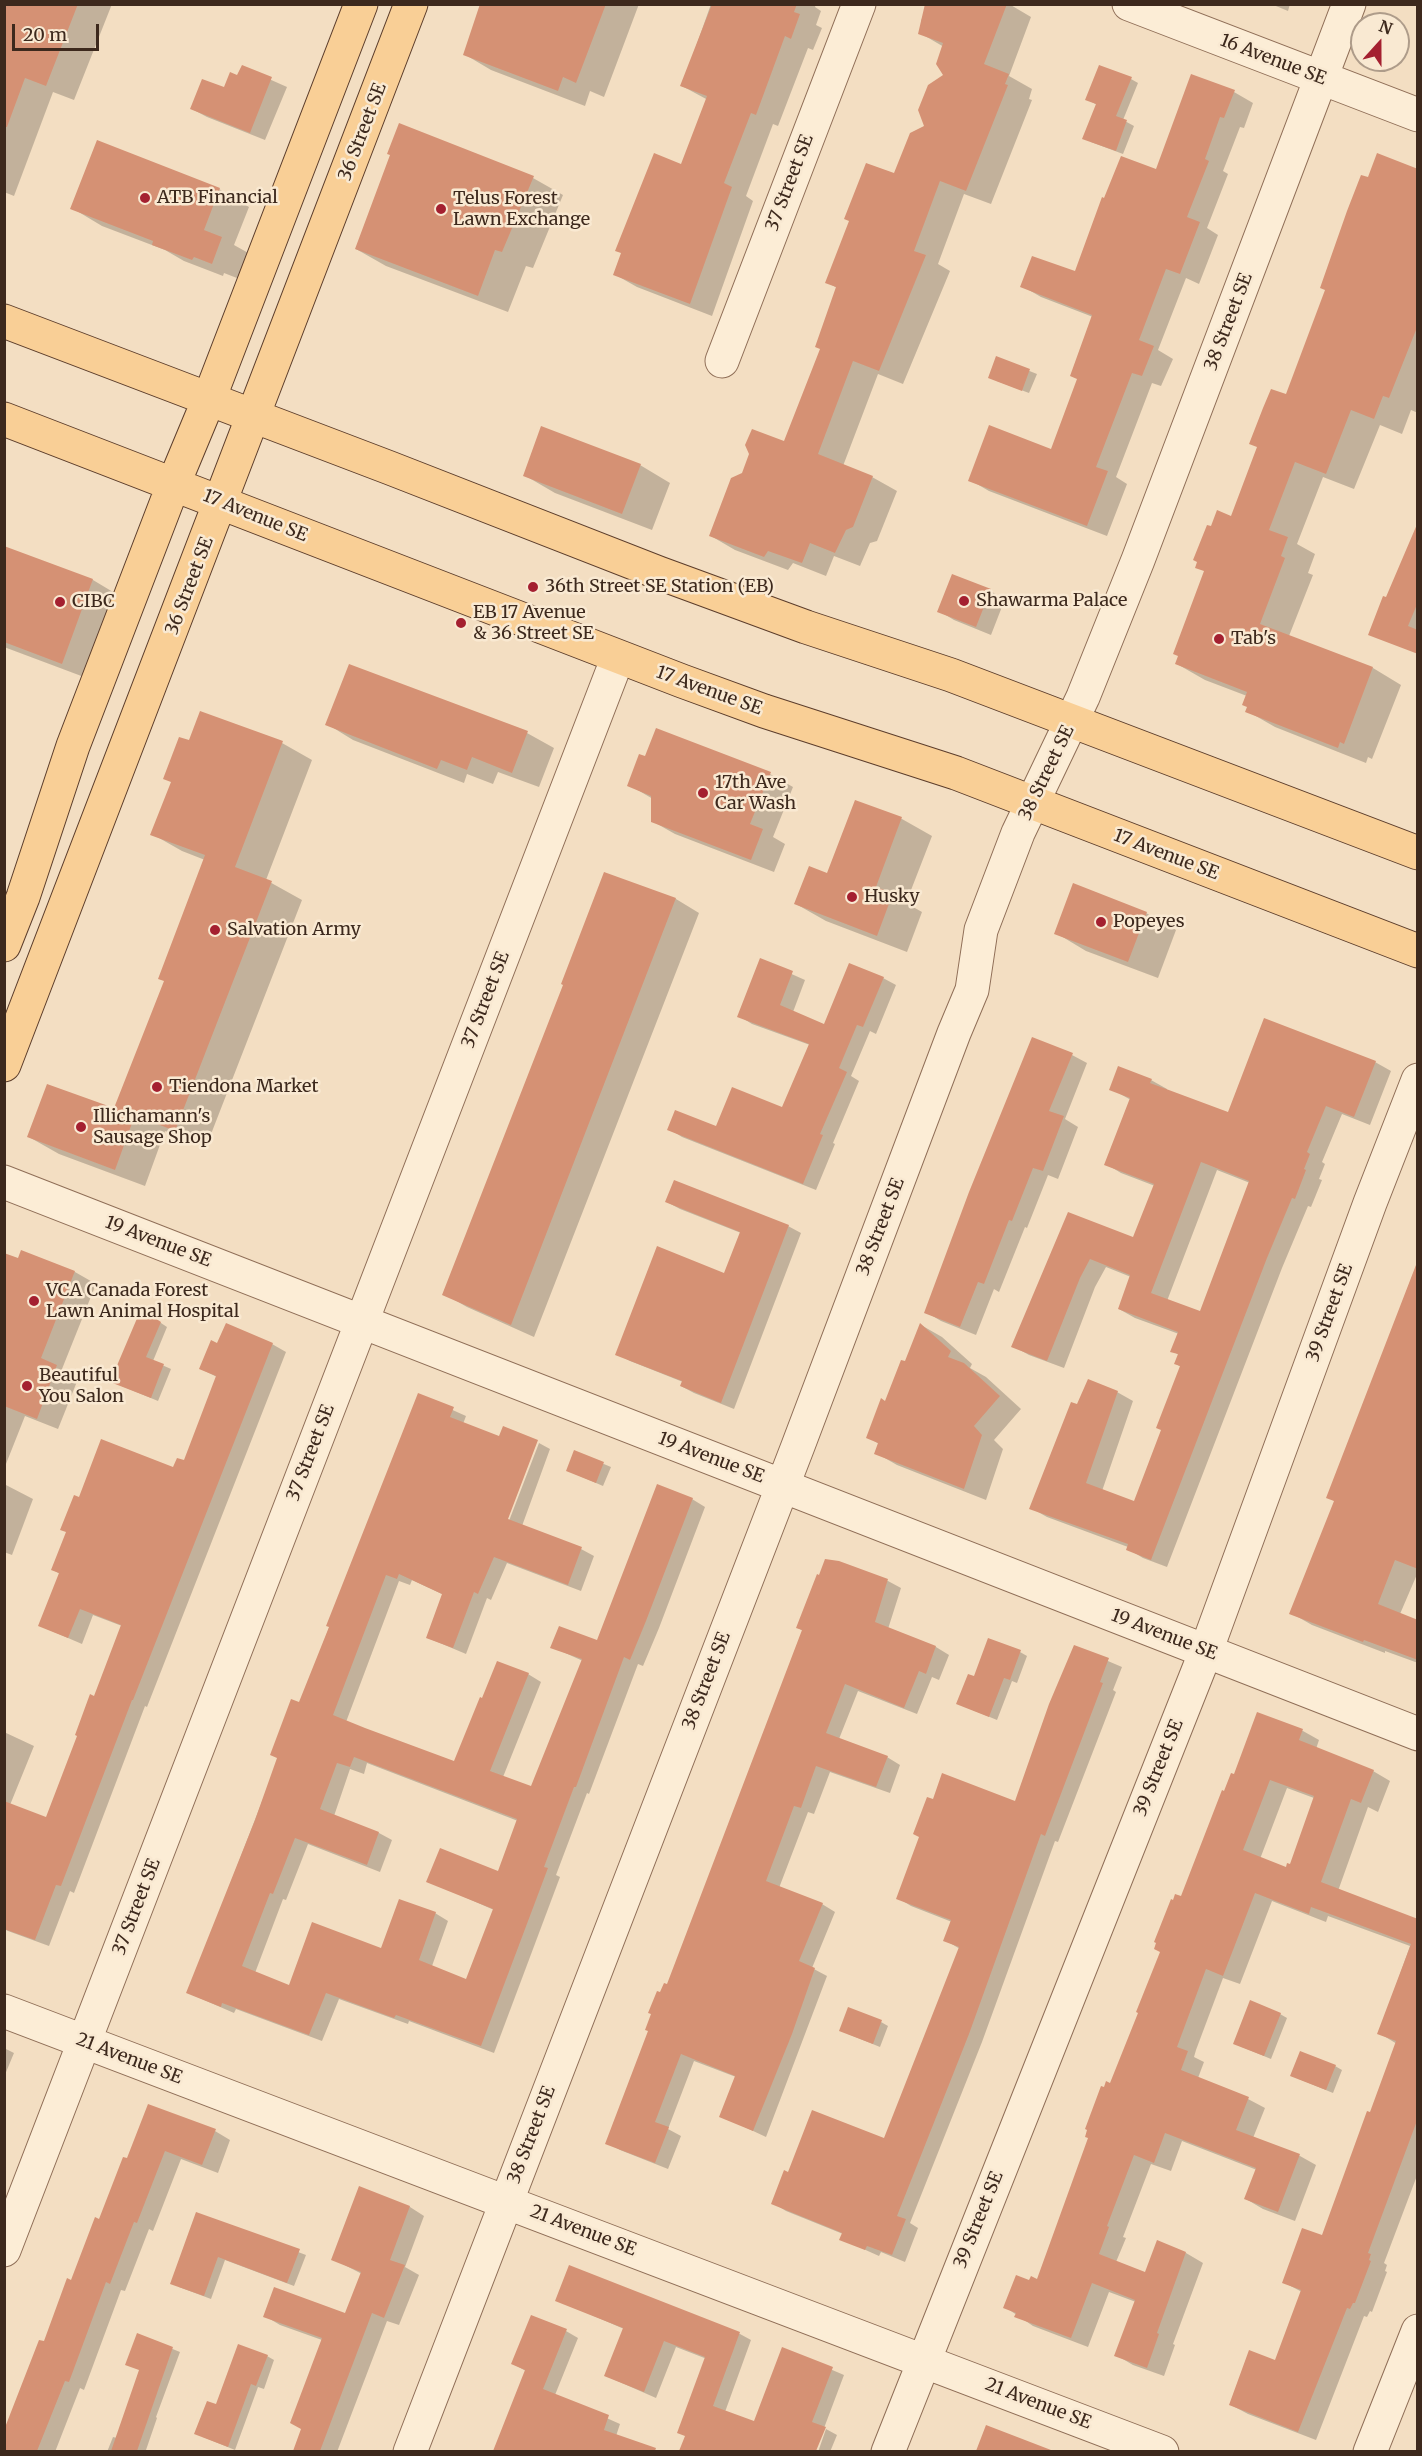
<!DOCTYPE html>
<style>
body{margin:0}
#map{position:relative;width:1422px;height:2456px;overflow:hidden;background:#f3dec2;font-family:Merriweather,serif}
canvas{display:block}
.frame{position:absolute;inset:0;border:6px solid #3d291d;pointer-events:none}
.north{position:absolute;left:1350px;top:12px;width:60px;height:60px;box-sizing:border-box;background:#f9e9d2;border:2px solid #ae9c8a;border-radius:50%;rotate:21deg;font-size:16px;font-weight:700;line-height:24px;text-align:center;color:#3d291d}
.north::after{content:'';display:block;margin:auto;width:21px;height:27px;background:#a42030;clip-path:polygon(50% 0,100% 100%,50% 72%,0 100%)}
.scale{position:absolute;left:12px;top:24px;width:87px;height:27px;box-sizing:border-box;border:3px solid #3d291d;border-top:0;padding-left:8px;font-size:18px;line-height:21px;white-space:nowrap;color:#3d291d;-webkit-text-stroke:4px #f9e9d2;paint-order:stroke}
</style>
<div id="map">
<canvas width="1422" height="2456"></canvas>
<div class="frame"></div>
<div class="north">N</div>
<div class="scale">20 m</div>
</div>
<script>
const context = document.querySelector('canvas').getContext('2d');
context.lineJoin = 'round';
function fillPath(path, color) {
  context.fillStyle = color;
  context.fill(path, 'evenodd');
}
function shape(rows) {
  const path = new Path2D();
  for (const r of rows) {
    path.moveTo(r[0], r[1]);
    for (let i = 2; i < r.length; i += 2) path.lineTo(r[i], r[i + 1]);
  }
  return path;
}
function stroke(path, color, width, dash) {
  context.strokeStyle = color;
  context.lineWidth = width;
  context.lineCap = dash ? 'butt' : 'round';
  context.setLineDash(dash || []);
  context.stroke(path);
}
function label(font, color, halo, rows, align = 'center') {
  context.font = font + ' Merriweather,serif';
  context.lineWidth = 5;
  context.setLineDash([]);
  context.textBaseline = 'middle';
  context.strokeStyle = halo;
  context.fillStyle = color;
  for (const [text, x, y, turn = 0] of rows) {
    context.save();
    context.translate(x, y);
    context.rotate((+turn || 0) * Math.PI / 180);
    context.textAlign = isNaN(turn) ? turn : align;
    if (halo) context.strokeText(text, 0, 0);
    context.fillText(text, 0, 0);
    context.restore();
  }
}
const shadow = shape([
 [4,4,112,4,74,100,53,92,14,196,4,192],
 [482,4,639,4,604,97,590,91,585,106,491,70,464,54],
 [711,4,816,4,815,7,821,11,816,25,822,28,813,50,808,48,778,126,773,124,746,196,753,201,712,316,637,287,614,274,682,166,708,100,682,86],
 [927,4,1009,4,1031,17,1009,76,1032,89,1029,99,1032,100,991,204,964,194,938,264,950,271,903,384,878,374,843,466,872,477,897,491,877,541,870,543,860,566,834,556,826,576,793,563,788,570,735,550,711,536,743,475,785,443,821,349,837,288,827,282,926,127,945,75,944,47,920,33,922,27,921,21],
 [1271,4,1290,4,1288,11],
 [242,67,287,87,265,140,207,117,192,109,225,89,238,77],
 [1131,79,1138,83,1123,120,1134,126,1123,154,1091,142,1097,105,1087,99],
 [1234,92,1253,103,1244,128,1240,127,1223,171,1228,174,1207,228,1218,235,1199,284,1186,278,1158,350,1173,359,1161,386,1152,383,1116,477,1127,484,1107,536,989,491,970,480,1052,451,1079,379,1093,317,1041,297,1022,286,1076,273,1156,171],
 [1418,170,1418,413,1411,410,1402,434,1380,425,1354,489,1323,477,1297,544,1315,554,1308,573,1313,575,1289,636,1373,668,1401,685,1372,759,1368,757,1366,763,1275,727,1247,711,1247,696,1205,680,1177,664,1206,572,1212,528,1232,518,1287,396,1368,179],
 [533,178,563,195,533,268,526,266,508,312,386,266,356,249],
 [219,189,249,207,234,245,252,255,242,280,224,273,223,276,184,261,165,250,102,226,72,208],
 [997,358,1037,374,1029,393,997,381],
 [640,465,670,483,652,530,555,493,524,475],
 [1418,545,1418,624,1415,631,1377,638,1387,599],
 [4,547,93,580,123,598,92,680,4,647],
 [990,591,1005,599,991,635,954,620,939,611],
 [327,724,527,733,554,748,539,787,498,772,493,784,467,774,464,783,353,740],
 [190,742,282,743,312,760,266,880,302,900,206,1147,165,1131,145,1186,59,1154,29,1137,115,1110,165,981,205,860,182,851,152,834],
 [770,774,793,787,773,837,785,844,774,872,675,834,652,821,653,799,629,785],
 [856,801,902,819,932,836,906,903,922,912,907,952,826,921,796,904,828,875],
 [605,874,676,899,699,913,534,1337,467,1307,444,1294,565,985],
 [1146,913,1176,930,1158,978,1086,951,1056,933],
 [760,960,805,980,793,1012,825,1026,883,978,896,985,876,1034,870,1031,851,1076,859,1081,833,1143,835,1144,816,1190,682,1137,669,1129,717,1128,783,1109,810,1045,752,1024,739,1016],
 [1072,1055,1087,1063,1065,1119,1078,1127,1058,1179,1048,1175,1027,1228,1025,1227,999,1292,994,1289,976,1335,941,1321,926,1312],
 [1375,1062,1391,1071,1370,1125,1342,1114,1322,1162,1325,1164,1319,1179,1322,1180,1311,1207,1308,1206,1282,1268,1167,1567,1143,1558,1128,1549,1128,1547,1047,1517,1031,1508,1117,1392,1133,1401,1102,1491,1135,1503,1163,1430,1181,1367,1176,1364,1179,1355,1172,1351,1179,1334,1135,1318,1119,1309,1131,1277,1106,1267,1095,1287,1064,1368,1029,1355,1013,1346,1069,1214,1134,1239,1155,1186,1121,1173,1106,1164,1131,1100,1111,1089,1151,1080,1167,1089,1167,1091,1229,1114],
 [1217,1170,1250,1183,1201,1313,1167,1301],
 [667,1202,788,1226,801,1233,734,1409,694,1393,681,1386,683,1382,630,1361,617,1354,725,1275,741,1233,680,1209],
 [22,1252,75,1272,96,1284,62,1369,78,1379,58,1429,25,1416,4,1469,4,1255,19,1260],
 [1418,1261,1418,1572,1400,1614,1418,1621,1418,1663,1385,1651,1385,1653,1312,1625,1291,1613,1335,1501,1328,1497],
 [149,1315,167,1327,153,1361,171,1369,158,1401,112,1382],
 [921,1325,942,1337,972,1364,970,1368,986,1377,1021,1409,994,1440,1003,1449,986,1500,897,1465,876,1453,879,1444,868,1437,906,1363],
 [272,1344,286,1352,147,1707,145,1706,74,1893,70,1891,49,1946,8,1931,4,1929,4,1732,34,1746,10,1805,47,1819,122,1626,93,1615,82,1644,40,1626,60,1574,53,1570,80,1499,174,1469,185,1462,217,1377,201,1369,218,1345],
 [419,1395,466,1416,463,1424,504,1525,507,1526,539,1443,550,1449,522,1526,581,1549,594,1556,581,1591,507,1563,491,1600,487,1598,466,1654,428,1638,444,1595,412,1580,410,1585,399,1581,346,1722,455,1762,528,1674,541,1682,503,1777,532,1788,583,1661,552,1647,598,1642,692,1499,705,1507,659,1628,643,1666,638,1664,589,1794,587,1793,556,1875,560,1877,494,2053,409,2021,408,2024,339,1999,322,2041,236,2009,234,2013,188,1993],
 [367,1763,518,1821,499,1873,428,1881,494,1910,467,1981,432,1966,448,1921,435,1913,382,1950,290,1987,255,1973,283,1899,286,1900,308,1844,380,1872,392,1840,379,1833,334,1816,350,1769,364,1774],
 [575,1452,611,1467,603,1486,575,1474],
 [4,1484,33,1499,12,1555,4,1552],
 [839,1562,888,1581,901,1588,888,1629,936,1647,949,1655,939,1680,932,1677,917,1714,858,1691,839,1739,887,1757,900,1765,890,1793,830,1772,814,1814,808,1812,779,1888,822,1904,835,1912,812,1968,827,1976,766,2137,721,2116,736,2077,694,2061,668,2129,681,2136,668,2169,620,2150,607,2143,650,2031,661,1994,668,1986,803,1631,798,1628,820,1577],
 [1075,1647,1122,1667,1113,1690,1116,1692,1058,1842,1055,1841,982,2042,910,2223,918,2228,905,2262,881,2252,879,2256,841,2239,843,2234,786,2211,773,2203,789,2174,884,2140,960,1949,945,1940,952,1922,911,1906,898,1898,1016,1803],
 [1020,1652,1027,1656,1017,1683,1012,1681,997,1720,958,1704,974,1678],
 [1258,1714,1303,1731,1319,1740,1316,1749,1373,1771,1390,1781,1378,1812,1368,1807,1338,1891,1418,1921,1418,2173,1384,2263,1387,2265,1385,2271,1387,2272,1372,2312,1370,2311,1367,2317,1364,2316,1316,2440,1248,2414,1231,2405,1275,2362,1302,2292,1283,2282,1323,2237,1397,2044,1379,2033,1410,1946,1328,1916,1326,1922,1272,1901,1240,1984,1223,1978,1196,2050,1194,2057,1204,2062,1198,2078,1248,2099,1265,2108,1253,2138,1300,2156,1316,2165,1295,2221,1263,2209,1246,2199,1257,2170,1182,2141,1171,2171,1151,2164,1123,2237,1126,2238,1116,2262,1145,2274,1158,2242,1186,2253,1203,2263,1173,2344,1175,2345,1164,2376,1133,2365,1116,2355,1136,2302,1109,2292,1088,2347,1033,2326,1005,2307,1030,2282,1038,2280,1182,1898,1225,1793,1235,1776],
 [1287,1788,1314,1798,1291,1866,1287,1869,1260,1859],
 [1280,2014,1287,2018,1271,2059,1242,2047],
 [881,2022,888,2026,880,2047,848,2034],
 [4,2048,14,2053,4,2077],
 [1335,2066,1342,2070,1333,2093,1299,2079],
 [215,2131,230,2140,218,2173,181,2159,153,2231,149,2229,125,2291,121,2290,84,2390,80,2388,55,2452,4,2452,4,2435,128,2160],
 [360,2188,410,2207,424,2216,405,2267,419,2275,399,2325,387,2321,337,2452,294,2452,303,2429,322,2340,280,2325,265,2316,346,2315,362,2274,333,2259],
 [197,2214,306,2255,294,2286,225,2260,211,2299,179,2287],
 [570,2267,740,2334,751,2340,725,2412,755,2423,783,2349,844,2375,815,2452,681,2452,707,2359,676,2347,656,2398,606,2376,624,2329,557,2300],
 [566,2331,578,2338,555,2395,620,2424,616,2436,634,2445,631,2452,494,2452,526,2371,513,2364],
 [138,2335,180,2352,156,2417,157,2418,146,2450,148,2452,107,2452,113,2437,117,2438,140,2370],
 [267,2356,274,2360,264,2389,258,2387,235,2450,203,2437,217,2406],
 [987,2427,1052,2452,977,2452],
 [826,2429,837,2435,830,2452,818,2452]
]);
const building = shape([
 [4,4,78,4,46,86,25,78,7,127,4,127],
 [480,4,606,4,576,83,563,77,558,91,463,55],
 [712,4,797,4,794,12,800,14,791,39,785,36,756,115,751,113,724,183,732,187,690,304,613,275,621,253,615,251,654,153,681,164,707,96,680,86],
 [925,4,1007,4,984,64,1009,74,1005,84,1008,85,966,191,940,181,914,251,926,255,879,371,853,361,818,454,873,476,853,527,846,530,835,553,810,543,802,563,768,551,764,557,709,536,731,478,742,473,749,454,745,445,752,429,784,441,820,349,815,347,836,287,825,283,849,221,844,219,866,163,894,173,910,133,924,126,918,110,928,85,943,75,936,64,943,43,918,34],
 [242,65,272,77,250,133,190,109,202,79,224,87,230,72,237,75],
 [1099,65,1132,77,1116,116,1127,120,1116,151,1082,139,1096,104,1085,100],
 [1191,74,1235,90,1224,118,1220,117,1205,159,1209,161,1187,217,1200,222,1180,274,1166,269,1139,340,1154,346,1142,376,1132,373,1096,467,1108,471,1087,526,968,481,989,425,1051,449,1077,379,1070,376,1092,315,1020,287,1032,256,1075,271,1102,197,1104,198,1121,156,1156,169],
 [399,123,534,176,502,252,495,250,478,296,355,249,390,155,387,154],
 [97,140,220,188,204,230,222,237,212,264,194,257,192,260,152,245,153,241,70,209],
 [1377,153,1418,169,1418,325,1389,398,1383,396,1374,419,1351,410,1326,474,1295,462,1269,530,1288,537,1281,556,1285,558,1260,624,1373,667,1344,744,1340,742,1338,748,1245,712,1247,707,1242,705,1247,692,1175,664,1178,656,1173,654,1204,571,1195,568,1197,562,1193,560,1207,525,1211,526,1217,510,1231,516,1257,447,1249,444,1263,408,1271,389,1286,394,1325,290,1320,288,1347,211,1361,175,1368,177],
 [996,356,1030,369,1022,391,988,378],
 [541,426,641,464,622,514,523,476],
 [1418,522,1418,602,1408,626,1418,630,1418,654,1368,635,1383,596,1386,597],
 [4,546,93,579,62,664,4,642],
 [952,574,991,589,976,627,937,612],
 [349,664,528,731,512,773,472,757,467,770,441,760,437,769,325,725],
 [200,711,283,741,235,867,272,881,175,1131,135,1115,115,1170,27,1137,47,1084,114,1108,164,981,158,979,205,855,150,835,171,782,163,779,179,737,189,740],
 [656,728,771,772,750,824,763,829,751,860,651,822,651,796,627,786,639,754,645,756],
 [855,800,902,817,876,887,893,893,877,936,794,904,809,866,827,873],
 [604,872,676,898,511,1325,442,1295,563,985,561,984],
 [1073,883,1147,912,1128,962,1054,934],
 [760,958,793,971,780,1005,824,1024,849,963,884,977,863,1027,857,1025,839,1068,847,1072,820,1134,823,1135,803,1184,667,1130,675,1110,716,1126,732,1087,782,1107,809,1044,737,1017],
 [1264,1018,1376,1061,1354,1117,1326,1106,1307,1152,1310,1154,1304,1169,1306,1170,1295,1199,1292,1198,1267,1258,1151,1560,1126,1550,1128,1544,1029,1509,1071,1402,1077,1404,1088,1379,1118,1391,1086,1483,1134,1501,1161,1430,1156,1428,1180,1366,1174,1364,1178,1354,1170,1352,1178,1332,1118,1309,1130,1275,1090,1259,1080,1278,1047,1361,1011,1347,1068,1212,1133,1237,1154,1184,1104,1165,1130,1098,1109,1090,1118,1066,1152,1079,1150,1083,1228,1112],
 [1201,1162,1249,1181,1200,1311,1151,1293],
 [1032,1037,1073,1053,1049,1111,1064,1116,1043,1171,1033,1168,1012,1221,1009,1220,984,1284,978,1282,960,1327,924,1313,969,1192],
 [674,1180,789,1225,721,1403,680,1386,682,1381,615,1355,657,1246,724,1273,740,1232,665,1202],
 [21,1250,75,1271,41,1358,57,1365,37,1419,4,1406,4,1253,18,1258],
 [1416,1265,1418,1265,1418,1569,1395,1560,1378,1604,1418,1620,1418,1660,1364,1640,1363,1642,1289,1614,1334,1501,1326,1498],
 [141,1309,161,1322,146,1357,164,1364,151,1398,110,1382],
 [226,1323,273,1343,133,1700,132,1700,61,1886,56,1885,35,1940,4,1929,4,1801,46,1817,77,1736,75,1735,90,1694,94,1696,121,1625,80,1609,68,1638,38,1626,59,1573,51,1570,66,1532,60,1530,74,1495,79,1497,101,1439,173,1467,177,1458,184,1460,216,1376,199,1369,211,1340,217,1343],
 [920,1323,951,1351,948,1357,964,1363,1000,1396,974,1426,982,1435,964,1489,874,1454,878,1443,866,1438,881,1398,885,1401,901,1360,905,1361],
 [418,1393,454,1407,450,1417,499,1436,503,1426,538,1440,508,1519,582,1547,568,1585,494,1557,478,1594,474,1592,453,1648,426,1638,442,1594,399,1574,397,1579,386,1575,333,1715,365,1728,454,1761,480,1697,482,1698,497,1661,529,1673,490,1771,531,1786,582,1659,550,1648,559,1626,597,1640,657,1484,693,1498,646,1621,630,1660,624,1657,576,1787,574,1787,544,1867,548,1868,481,2046,396,2015,394,2018,326,1993,309,2035,222,2003,221,2007,186,1993,255,1820,277,1758,270,1755,291,1699,299,1702,329,1627,326,1626],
 [354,1757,517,1819,498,1871,440,1848,426,1882,493,1909,466,1979,419,1960,436,1912,399,1899,381,1948,312,1922,289,1985,242,1966,270,1893,273,1894,295,1838,367,1865,379,1832,320,1809,337,1763,350,1767],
 [574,1450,604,1462,596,1483,566,1471],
 [825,1559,839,1561,888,1579,875,1622,936,1646,926,1674,919,1671,904,1708,845,1684,826,1733,888,1756,876,1787,816,1766,801,1808,794,1806,766,1881,823,1903,799,1961,815,1968,792,2034,753,2131,719,2117,735,2076,681,2054,655,2122,669,2127,655,2163,605,2144,648,2031,645,2030,651,2014,648,2013,657,1991,660,1992,664,1983,667,1984,802,1630,796,1628,817,1574,819,1575],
 [988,1638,1021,1650,1010,1680,1004,1678,989,1717,956,1704,968,1674,974,1676],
 [1074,1645,1109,1658,1100,1682,1103,1683,1045,1836,1041,1834,969,2034,897,2216,906,2219,892,2255,867,2246,865,2250,839,2240,842,2233,835,2230,771,2204,784,2170,788,2172,812,2110,884,2138,959,1947,943,1941,951,1920,896,1899,919,1837,913,1834,927,1797,933,1799,942,1773,1015,1801,1049,1704],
 [1257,1712,1303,1729,1299,1740,1374,1770,1361,1803,1351,1799,1321,1882,1418,1919,1418,2118,1368,2253,1371,2254,1369,2260,1371,2261,1355,2303,1353,2303,1350,2309,1347,2308,1298,2432,1229,2405,1249,2350,1275,2360,1301,2290,1282,2283,1302,2228,1322,2235,1367,2111,1370,2112,1396,2041,1377,2034,1411,1944,1311,1907,1309,1914,1255,1893,1223,1976,1206,1969,1177,2047,1188,2051,1181,2070,1249,2097,1236,2130,1300,2154,1278,2212,1244,2199,1256,2168,1165,2133,1154,2163,1134,2155,1107,2226,1109,2227,1099,2254,1145,2272,1157,2240,1186,2252,1157,2333,1159,2334,1147,2368,1114,2356,1135,2300,1092,2283,1071,2338,1014,2317,1016,2313,1003,2308,1016,2275,1029,2280,1031,2276,1037,2279,1088,2138,1085,2137,1087,2130,1085,2129,1101,2086,1104,2087,1106,2081,1110,2083,1138,2013,1136,2012,1160,1952,1154,1949,1156,1943,1154,1942,1171,1899,1173,1900,1175,1894,1181,1896,1222,1790,1224,1791,1231,1773,1234,1774],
 [1270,1780,1314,1796,1290,1864,1287,1863,1286,1867,1243,1850],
 [1250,2000,1281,2013,1264,2056,1233,2044],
 [848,2007,882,2020,873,2044,839,2031],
 [1300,2051,1336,2065,1326,2090,1290,2076],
 [148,2104,216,2129,202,2165,165,2151,137,2223,134,2222,110,2284,106,2282,69,2382,65,2381,37,2451,4,2451,4,2430,39,2340,44,2341,67,2278,71,2280,95,2217,99,2219,123,2157,127,2158],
 [359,2186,410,2206,390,2260,405,2265,384,2318,372,2313,320,2451,293,2451,301,2429,290,2423,322,2338,263,2317,274,2287,345,2313,361,2272,331,2260],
 [196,2212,300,2249,287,2283,218,2257,204,2296,170,2284],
 [569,2265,740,2332,713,2406,754,2421,782,2347,833,2367,812,2422,826,2427,816,2451,679,2451,685,2436,677,2433,705,2357,664,2341,644,2392,604,2376,623,2328,555,2301],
 [531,2315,567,2329,543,2389,609,2415,604,2430,656,2448,655,2451,493,2451,525,2370,511,2364],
 [137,2333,173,2347,137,2451,111,2451,139,2370,125,2365],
 [238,2344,268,2355,256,2386,251,2384,228,2447,194,2434,207,2401,216,2404],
 [986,2425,1051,2450,1051,2451,976,2451]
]);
const minor = shape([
 [1129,4,1418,115],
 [722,361,859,4],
 [4,1182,1418,1734],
 [4,2011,1162,2452],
 [4,2250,618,657],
 [410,2452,798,1446,954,1033,972,990,981,930,1018,833,1083,697,1138,560,1349,4],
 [888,2452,1206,1651,1370,1203,1418,1080],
 [1370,2452,1418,2331]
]);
const major = shape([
 [4,321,390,468,659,573,806,627,951,675,1418,853],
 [4,419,682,681,764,711,956,773,1418,951],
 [4,945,23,897,73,746,174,483,209,399,361,4],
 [4,1065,411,4]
]);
const markers = [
 [145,198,6,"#a42030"],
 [441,209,6,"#a42030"],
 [533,587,6,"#a42030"],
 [964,601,6,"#a42030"],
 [60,602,6,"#a42030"],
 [461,623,6,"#a42030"],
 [1219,639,6,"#a42030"],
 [703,793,6,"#a42030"],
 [852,897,6,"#a42030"],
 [1101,922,6,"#a42030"],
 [215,930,6,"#a42030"],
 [157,1087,6,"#a42030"],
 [81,1127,6,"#a42030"],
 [34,1301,6,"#a42030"],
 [27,1386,6,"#a42030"]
];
const streetNames = [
 ["16 Avenue SE",1273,60,21],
 ["36 Street SE",363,132,-69],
 ["37 Street SE",790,183,-69],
 ["38 Street SE",1229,322,-69],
 ["17 Avenue SE",255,516,22],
 ["36 Street SE",190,586,-69],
 ["17 Avenue SE",709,691,20],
 ["38 Street SE",1047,773,-64],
 ["17 Avenue SE",1166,855,21],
 ["37 Street SE",486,1000,-69],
 ["38 Street SE",881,1227,-69],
 ["19 Avenue SE",158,1242,21],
 ["39 Street SE",1330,1313,-70],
 ["37 Street SE",311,1453,-69],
 ["19 Avenue SE",711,1458,21],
 ["19 Avenue SE",1164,1635,21],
 ["38 Street SE",707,1681,-69],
 ["39 Street SE",1159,1768,-68],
 ["37 Street SE",137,1907,-69],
 ["21 Avenue SE",129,2059,21],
 ["38 Street SE",532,2135,-69],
 ["39 Street SE",979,2220,-68],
 ["21 Avenue SE",583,2231,21],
 ["21 Avenue SE",1038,2404,21]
];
const poiNames = [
 ["ATB Financial",157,198],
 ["Telus Forest",453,199],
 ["Lawn Exchange",453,220],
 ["36th Street SE Station (EB)",545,587],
 ["Shawarma Palace",976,601],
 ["CIBC",72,602],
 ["EB 17 Avenue",473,613],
 ["& 36 Street SE",473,634],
 ["Tab's",1231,639],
 ["17th Ave",715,783],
 ["Car Wash",715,804],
 ["Husky",864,897],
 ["Popeyes",1113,922],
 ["Salvation Army",227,930],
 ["Tiendona Market",169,1087],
 ["Illichamann's",93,1117],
 ["Sausage Shop",93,1138],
 ["VCA Canada Forest",46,1291],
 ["Lawn Animal Hospital",46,1312],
 ["Beautiful",39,1376],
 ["You Salon",39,1397]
];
fillPath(shadow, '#0003');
fillPath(building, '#d59174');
stroke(minor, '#8f6e57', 35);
stroke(major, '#5c3d2b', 35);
stroke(minor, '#fcedd6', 33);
stroke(major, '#f9cf96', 33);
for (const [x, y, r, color] of markers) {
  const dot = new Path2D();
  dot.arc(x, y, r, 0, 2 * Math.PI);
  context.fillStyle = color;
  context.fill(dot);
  stroke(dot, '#f9e9d2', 2);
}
label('18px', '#3d291d', '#f9e9d2', streetNames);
label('18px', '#3d291d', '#f9e9d2', poiNames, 'left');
</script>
